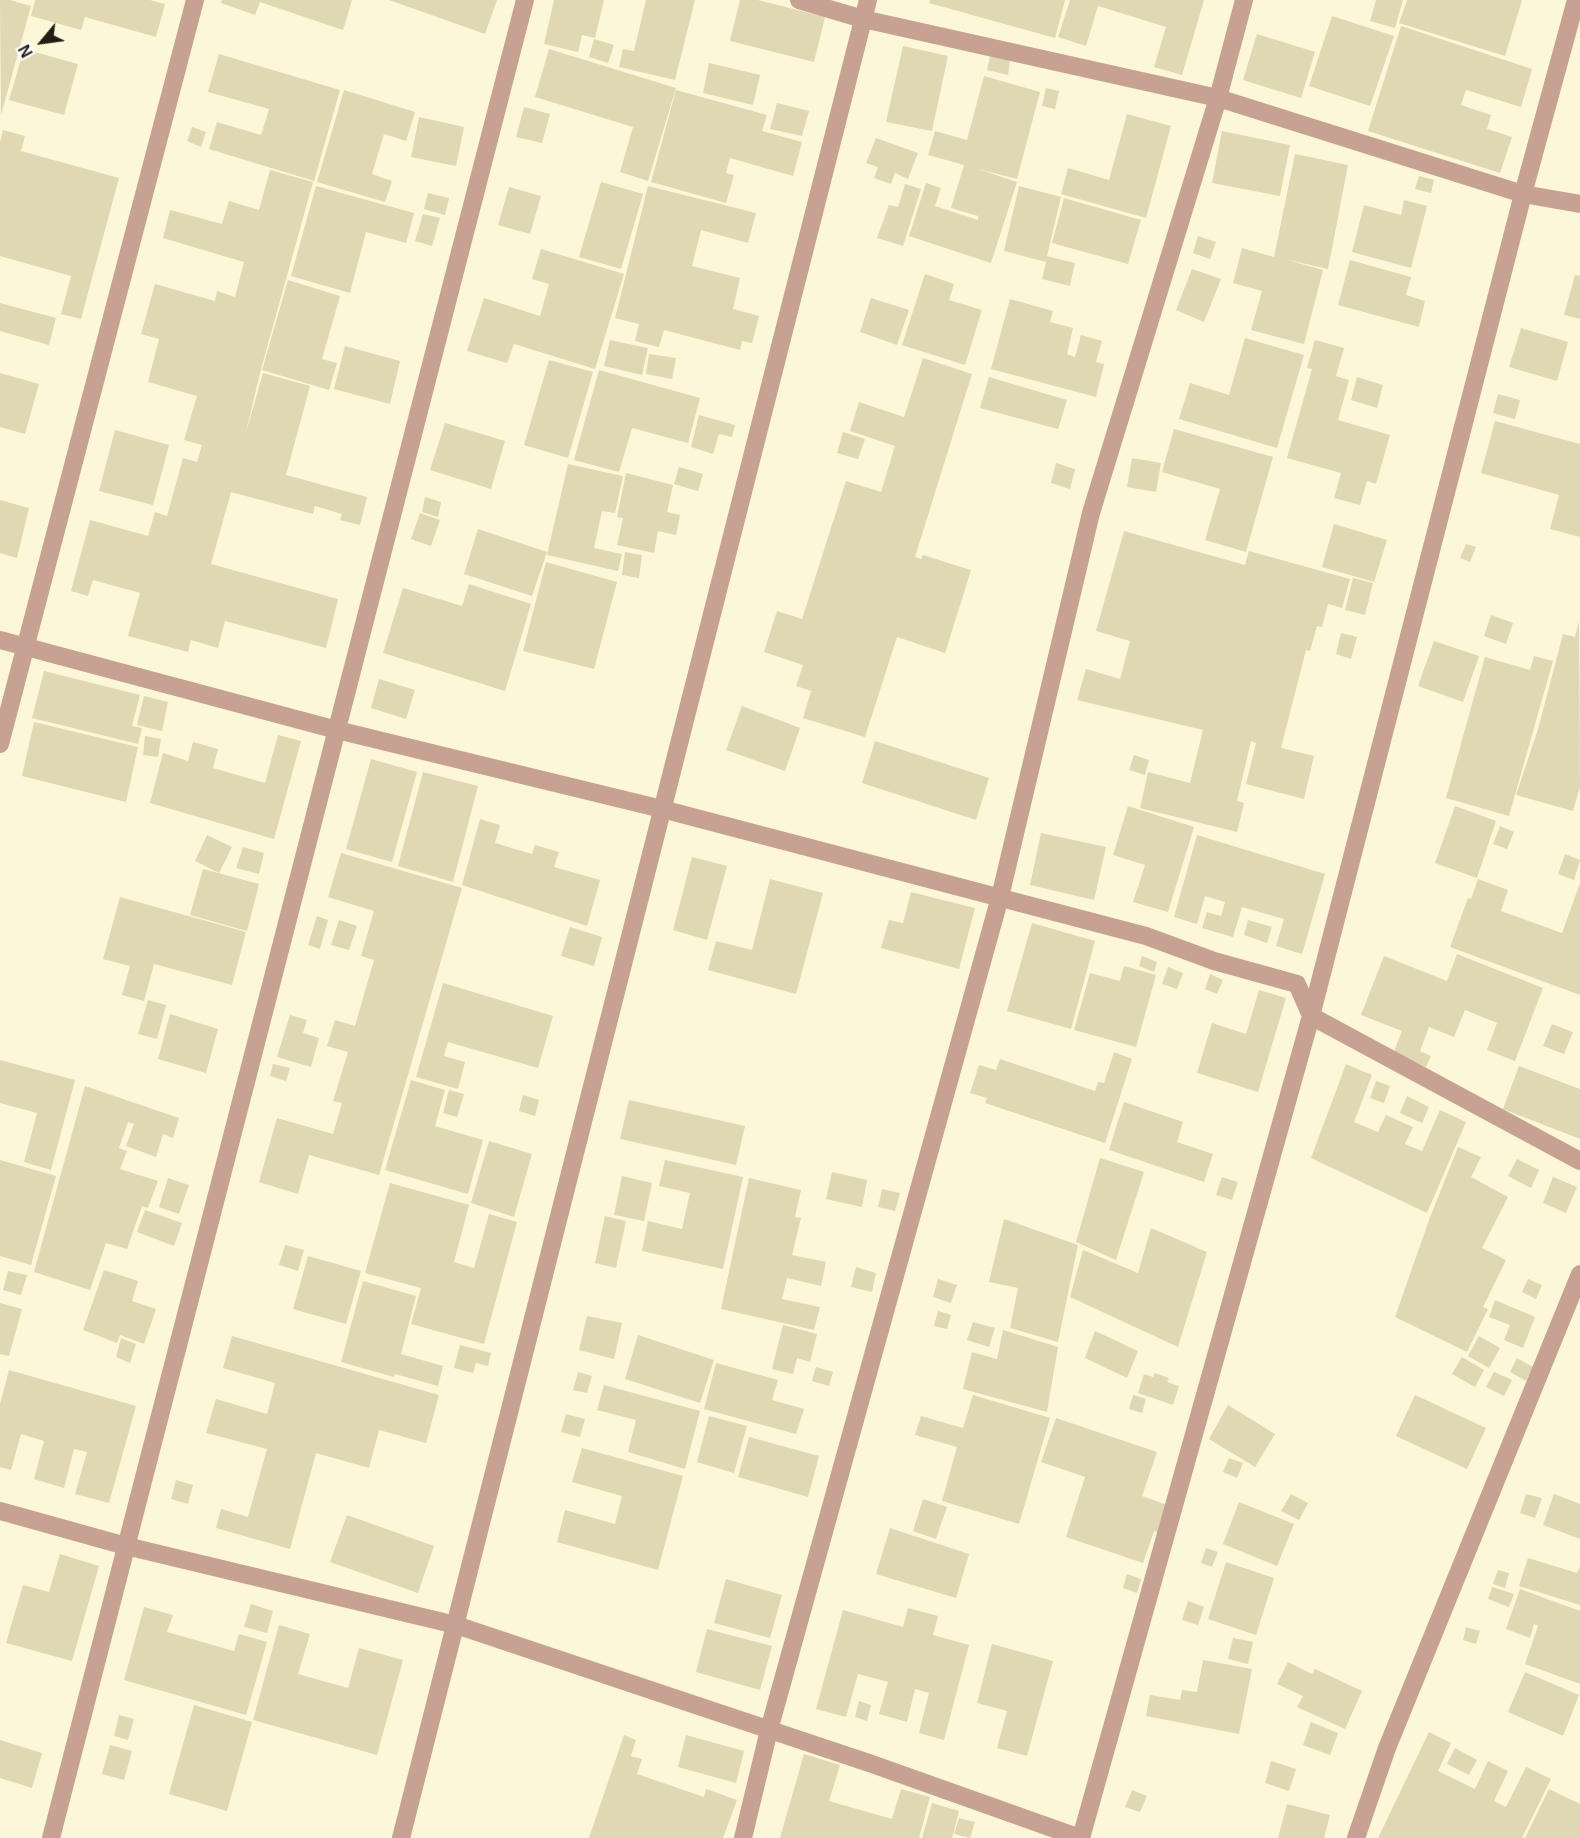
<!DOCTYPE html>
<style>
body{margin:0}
#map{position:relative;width:1580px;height:1838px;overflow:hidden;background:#fcf7d8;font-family:Arial,sans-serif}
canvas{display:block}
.north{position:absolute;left:12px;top:12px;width:60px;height:60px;-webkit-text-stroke:4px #fff;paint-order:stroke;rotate:241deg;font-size:16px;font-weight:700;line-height:24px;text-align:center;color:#201e13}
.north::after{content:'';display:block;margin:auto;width:21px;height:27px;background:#201e13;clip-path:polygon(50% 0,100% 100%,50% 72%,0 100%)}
</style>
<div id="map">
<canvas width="1580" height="1838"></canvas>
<div class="north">N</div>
</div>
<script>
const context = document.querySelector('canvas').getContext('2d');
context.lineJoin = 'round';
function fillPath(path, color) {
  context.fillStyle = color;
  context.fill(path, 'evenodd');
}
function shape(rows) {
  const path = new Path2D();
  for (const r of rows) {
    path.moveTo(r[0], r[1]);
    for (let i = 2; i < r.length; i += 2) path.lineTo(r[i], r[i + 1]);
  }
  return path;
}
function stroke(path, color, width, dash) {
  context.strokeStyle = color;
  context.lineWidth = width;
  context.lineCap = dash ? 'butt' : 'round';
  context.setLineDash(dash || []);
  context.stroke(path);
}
const building = shape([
 [0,0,10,0,31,6,1,115],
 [35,0,150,0,165,4,156,37,85,17,81,30,31,16],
 [222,0,352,0,343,30,260,2,255,15,221,3],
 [389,0,497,0,485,34],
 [554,0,604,0,595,38,582,35,578,52,544,44],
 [646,0,695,0,675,80,619,67,623,49,634,51],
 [740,0,758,0,825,17,814,62,730,41],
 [930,0,1065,0,1055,38,929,3],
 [1070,0,1204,0,1182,75,1154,67,1166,27,1098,6,1086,46,1058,37],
 [1376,0,1403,0,1395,28,1370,21],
 [1407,0,1522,0,1505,56,1399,23],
 [1332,16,1394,36,1370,106,1309,86],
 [1401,26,1532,69,1521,107,1466,90,1461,105,1491,115,1487,129,1512,137,1500,173,1368,131],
 [1257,34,1315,52,1301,98,1243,80],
 [594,39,614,45,608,63,589,57],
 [903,46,948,56,932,131,886,122],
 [24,49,78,64,64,115,9,100],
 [549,49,676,88,648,181,620,172,633,127,535,97],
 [219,54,340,90,314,181,209,149,217,122,261,135,269,109,208,92],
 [990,56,1010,61,1008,75,987,70],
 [709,63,760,75,753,105,703,93],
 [984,76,1040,92,1017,179,978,169,1017,182,991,263,909,236,926,183,941,188,935,206,978,220,978,216,951,208,964,165,928,155,935,131,967,140],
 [1046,88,1059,91,1055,109,1042,106],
 [344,90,415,112,406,141,384,134,372,174,392,181,385,202,317,182],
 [676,90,767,115,762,131,802,142,793,176,730,158,726,173,734,175,726,203,651,182],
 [777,103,809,111,802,136,770,129],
 [524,107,550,114,542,143,516,137],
 [1127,114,1171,126,1146,218,1061,194,1068,168,1109,180],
 [419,117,464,127,456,166,411,157],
 [192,127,206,132,201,147,187,141],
 [3,130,25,136,21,151,119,178,81,319,61,314,71,276,0,256,0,142],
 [1222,131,1290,145,1280,196,1212,183],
 [876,138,918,153,908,179,895,173,891,184,874,178,878,167,866,163],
 [1295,154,1348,165,1328,269,1284,259,1323,270,1304,344,1251,330,1262,291,1233,283,1242,248,1274,257],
 [270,170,313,182,261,369,245,436,263,373,310,386,286,475,367,497,360,525,340,520,342,514,315,506,313,514,231,492,211,564,338,599,326,648,225,621,218,648,191,640,188,652,128,636,140,593,93,580,88,596,71,591,90,520,148,536,155,512,167,516,183,458,197,462,202,445,184,440,197,396,148,382,159,339,141,334,155,284,215,301,217,291,235,297,244,262,163,238,170,210,222,224,229,201,259,210],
 [1419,176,1434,180,1431,193,1415,189],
 [601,182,643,194,621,269,579,257],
 [905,184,921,189,903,246,877,238,889,205,898,207],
 [316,186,414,213,406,243,366,232,350,293,291,276],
 [648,186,756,213,748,243,701,230,692,266,740,278,733,309,759,316,752,343,742,341,740,350,664,330,659,347,635,341,639,324,615,318],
 [1019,186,1061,197,1047,256,1075,263,1070,286,1042,279,1046,262,1004,251],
 [509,187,541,196,530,234,498,225],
 [428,193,449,198,445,215,424,209],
 [1064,198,1141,220,1128,264,1052,243],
 [1404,200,1427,206,1411,268,1352,252,1364,205,1401,215],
 [423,214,440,218,432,246,415,241],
 [1198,236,1216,242,1210,259,1193,253],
 [541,249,624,274,595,369,514,344,507,363,467,351,484,298,540,316,549,284,532,279],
 [1350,260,1411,277,1406,295,1425,301,1419,327,1338,305],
 [1192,269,1221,279,1204,322,1176,310],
 [925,274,954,284,949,300,982,310,965,365,902,345],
 [1575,275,1580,276,1580,319,1564,315],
 [288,280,340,296,322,359,337,363,329,390,262,370],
 [871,298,909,310,897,345,860,332],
 [1010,299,1053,311,1050,322,1073,328,1067,354,1075,357,1081,335,1102,341,1096,362,1104,364,1096,397,991,369],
 [0,303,56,318,49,345,0,331],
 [1521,328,1568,342,1557,381,1509,367],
 [1245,338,1304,355,1277,448,1179,419,1190,383,1229,395],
 [610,340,648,348,642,375,604,366],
 [1315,340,1344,348,1336,376,1349,380,1338,420,1390,435,1376,484,1367,481,1360,505,1334,498,1341,473,1287,458,1312,369,1307,368],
 [345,346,400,361,390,404,334,389],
 [649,354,676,358,672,379,646,374],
 [923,358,972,374,915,557,921,559,923,555,971,570,945,653,897,637,865,737,803,718,811,691,796,686,803,665,764,652,777,611,802,619,846,481,881,492,895,446,850,431,859,402,904,417],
 [549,360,593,372,568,458,524,445],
 [599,370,700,398,688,443,632,428,619,472,574,460],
 [0,373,39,384,25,434,0,427],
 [989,377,1067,400,1058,429,980,408],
 [1357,377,1383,385,1377,408,1351,400],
 [1498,394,1520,400,1515,419,1493,413],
 [699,415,735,425,732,437,719,434,713,454,691,447],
 [1495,421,1580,444,1580,537,1550,529,1559,495,1481,473],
 [445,423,505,441,491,489,430,470],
 [1174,429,1273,457,1246,552,1205,540,1220,489,1162,472],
 [115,430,169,445,153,505,99,491],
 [843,432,865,439,858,459,837,453],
 [1132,458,1161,463,1156,492,1127,487],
 [1056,463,1075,469,1070,489,1051,483],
 [568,464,623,476,615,513,602,511,594,548,622,554,618,571,547,555],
 [679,467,703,474,698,491,674,484],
 [626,473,673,485,667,512,680,515,676,535,658,531,654,553,617,545,623,518,617,517],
 [425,497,441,502,438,517,422,512],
 [0,500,29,508,17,558,0,553],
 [420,513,440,520,431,546,411,539],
 [1334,524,1387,540,1374,582,1322,567],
 [478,529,547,552,532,596,464,574],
 [1124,531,1245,565,1249,551,1350,579,1342,608,1328,604,1322,627,1317,626,1310,651,1306,650,1281,748,1314,756,1304,799,1246,784,1256,743,1251,741,1237,801,1244,803,1237,832,1140,808,1148,772,1190,783,1203,730,1077,700,1086,669,1120,679,1130,641,1096,631],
 [1466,544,1476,547,1470,562,1460,558],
 [625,552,642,555,639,578,622,575],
 [546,562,617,582,594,669,523,651],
 [1353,578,1373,583,1365,615,1345,610],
 [469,584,531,604,505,691,383,653,403,588,462,606],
 [1491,615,1513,623,1506,644,1484,636],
 [1579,621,1580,787,1573,811,1516,795,1538,729,1563,634,1575,637],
 [1341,633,1357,637,1351,659,1336,654],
 [1434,641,1479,656,1463,702,1418,686],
 [1534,656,1553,661,1509,816,1446,798,1485,657,1530,670],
 [44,671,140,695,132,726,142,728,138,744,32,718],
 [379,679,415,690,406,719,371,708],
 [144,696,168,702,162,731,137,725],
 [742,706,800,728,785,771,726,750],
 [34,722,138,747,126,802,22,776],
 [278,735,301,741,274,839,150,803,163,753,188,761,193,742,218,749,213,768,265,783],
 [145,736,161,739,158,757,143,755],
 [875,741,989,778,976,820,862,783],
 [1134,755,1149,760,1145,775,1129,770],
 [371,759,417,772,392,862,346,849],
 [423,772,478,786,453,882,398,866],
 [1128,806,1194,827,1168,912,1133,902,1145,865,1113,855],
 [1455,806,1496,821,1477,878,1435,863],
 [480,819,500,825,495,843,532,854,535,845,559,852,554,867,600,880,587,926,462,885],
 [1500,826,1514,832,1507,849,1493,844],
 [1041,833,1106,847,1094,900,1030,885],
 [207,835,232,847,219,873,195,861],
 [1197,835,1325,874,1302,954,1276,946,1284,919,1242,907,1233,937,1202,928,1207,912,1221,916,1225,902,1205,896,1197,924,1174,917],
 [243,847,264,853,259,874,236,868],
 [341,853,462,888,379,1175,309,1155,298,1194,259,1182,277,1118,333,1134,342,1103,333,1101,348,1052,327,1046,335,1020,355,1026,374,960,361,956,374,911,328,897],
 [1565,854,1580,860,1574,880,1558,874],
 [692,857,727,866,707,940,673,930],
 [203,869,259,884,247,931,190,915],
 [770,879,823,893,796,994,708,970,716,941,752,950],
 [1478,879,1508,890,1501,911,1562,933,1580,883,1580,995,1450,947,1468,898,1471,899],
 [911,892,975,908,959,969,881,948,889,920,903,923],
 [120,897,246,932,232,985,154,964,144,1001,122,995,130,966,103,959],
 [317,916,328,920,320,949,308,945],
 [339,920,357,926,349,950,331,945],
 [1248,920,1272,927,1267,943,1244,935],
 [1032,923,1095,941,1071,1029,1007,1011],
 [570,927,602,937,594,966,561,956],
 [1457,954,1543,988,1515,1061,1487,1050,1497,1023,1465,1010,1454,1037,1429,1027,1420,1051,1431,1056,1426,1067,1393,1054,1402,1031,1361,1015,1384,956,1447,981],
 [1142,956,1157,962,1154,972,1139,966],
 [1124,966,1156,975,1136,1047,1074,1030,1090,973,1120,981],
 [1168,967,1183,973,1177,989,1162,984],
 [1210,974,1223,980,1217,994,1205,989],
 [443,983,553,1016,538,1068,448,1042,444,1056,465,1062,458,1089,416,1077],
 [1259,990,1286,998,1258,1092,1197,1073,1212,1023,1246,1034],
 [148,1000,166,1005,157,1039,138,1034],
 [170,1014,218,1029,206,1073,158,1059],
 [290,1015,307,1020,303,1033,319,1038,311,1067,277,1057],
 [1552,1024,1573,1032,1564,1054,1543,1046],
 [1114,1052,1132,1059,1105,1143,985,1103,987,1098,970,1093,979,1065,996,1070,1000,1059,1095,1091,1098,1082,1104,1083],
 [0,1060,75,1080,51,1170,24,1162,37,1113,0,1103],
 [273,1064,290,1068,286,1081,270,1076],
 [1346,1064,1372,1075,1354,1122,1378,1132,1386,1115,1413,1127,1405,1144,1422,1151,1440,1110,1466,1122,1427,1213,1311,1158],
 [1519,1066,1580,1089,1580,1139,1503,1109],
 [411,1080,445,1090,435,1126,483,1140,468,1194,385,1170],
 [1376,1081,1390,1086,1384,1103,1370,1098],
 [85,1086,179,1118,173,1138,163,1134,156,1157,126,1146,134,1124,128,1122,119,1148,127,1151,120,1169,158,1181,148,1208,142,1206,127,1249,106,1243,90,1290,34,1272],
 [449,1090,464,1094,457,1117,443,1113],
 [523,1095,539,1100,535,1116,519,1111],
 [1407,1096,1429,1107,1422,1123,1400,1113],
 [629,1100,745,1126,736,1165,620,1139],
 [1124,1102,1183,1122,1177,1142,1213,1154,1204,1182,1109,1150],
 [489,1141,532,1154,514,1217,471,1203],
 [1458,1147,1481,1157,1471,1177,1508,1197,1482,1248,1506,1260,1483,1307,1488,1309,1467,1352,1395,1317,1429,1220],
 [1100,1158,1144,1172,1116,1260,1076,1242],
 [1517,1159,1539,1170,1531,1188,1508,1176],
 [0,1160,56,1176,31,1265,0,1256],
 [665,1160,743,1177,723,1269,642,1251,648,1221,682,1229,690,1193,659,1186],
 [832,1172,867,1180,862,1207,826,1199],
 [622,1176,652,1183,644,1221,614,1215],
 [1222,1177,1238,1182,1232,1200,1216,1195],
 [1553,1177,1577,1187,1566,1213,1543,1203],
 [168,1178,189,1185,179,1214,159,1207],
 [749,1178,801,1190,795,1217,801,1218,792,1255,826,1262,821,1286,787,1278,782,1299,820,1307,814,1330,721,1309],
 [390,1183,469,1205,454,1262,474,1268,489,1214,517,1222,484,1344,411,1324,421,1288,365,1273],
 [882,1189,900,1193,895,1211,878,1207],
 [145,1210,182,1223,174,1246,137,1232],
 [605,1216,626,1221,616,1268,595,1263],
 [1004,1219,1078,1245,1058,1342,1010,1328,1018,1288,989,1282],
 [1151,1228,1207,1252,1178,1347,1070,1297,1083,1250,1138,1273],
 [285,1245,304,1250,298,1271,279,1265],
 [308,1256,361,1271,346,1324,293,1309],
 [856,1267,876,1273,872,1292,851,1287],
 [104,1270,138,1281,132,1301,156,1309,144,1344,120,1335,117,1343,83,1330],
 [8,1271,27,1275,21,1295,3,1290],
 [938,1279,957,1285,951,1303,933,1297],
 [1528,1279,1542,1285,1536,1299,1522,1292],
 [363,1281,416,1296,401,1354,443,1366,438,1386,395,1374,394,1377,341,1362],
 [1495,1300,1535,1317,1523,1348,1504,1340,1510,1325,1489,1317],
 [0,1303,22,1309,9,1356,0,1354],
 [938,1311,951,1315,947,1329,934,1326],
 [587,1316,622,1323,614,1359,579,1350],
 [973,1322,995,1328,989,1347,967,1340],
 [783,1325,817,1334,810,1362,797,1358,793,1374,772,1369],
 [1003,1330,1058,1347,1047,1412,963,1389,972,1352,997,1359],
 [1095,1331,1138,1351,1127,1378,1085,1358],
 [638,1335,714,1360,700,1403,625,1379],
 [232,1336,439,1395,426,1443,379,1430,369,1468,316,1453,290,1549,216,1528,221,1509,248,1517,267,1449,206,1433,216,1399,267,1414,275,1383,223,1368],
 [1479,1336,1500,1348,1489,1368,1468,1356],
 [121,1338,136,1344,130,1363,116,1357],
 [460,1345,491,1353,488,1366,476,1363,473,1373,454,1368],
 [1462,1357,1484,1370,1475,1387,1452,1374],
 [1517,1358,1533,1367,1526,1381,1510,1372],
 [716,1363,778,1380,772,1400,804,1409,796,1434,704,1409],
 [816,1367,833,1372,829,1386,812,1381],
 [9,1370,136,1406,109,1503,75,1494,87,1452,74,1449,64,1488,34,1479,44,1441,21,1434,11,1470,0,1467,0,1404],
 [578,1372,592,1376,587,1393,573,1390],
 [1494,1372,1512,1380,1504,1396,1486,1387],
 [1155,1373,1169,1378,1167,1382,1179,1386,1173,1405,1138,1393,1144,1374,1153,1377],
 [604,1385,700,1411,685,1469,628,1452,636,1420,597,1410],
 [973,1395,1050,1418,1019,1524,942,1501,957,1447,915,1435,921,1416,963,1428],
 [1133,1395,1146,1399,1142,1413,1129,1409],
 [1415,1395,1486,1428,1467,1469,1396,1436],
 [1228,1405,1275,1434,1255,1467,1209,1439],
 [566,1414,585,1419,580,1437,561,1432],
 [709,1416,747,1426,734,1473,697,1462],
 [1056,1418,1157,1452,1142,1496,1170,1506,1161,1534,1154,1531,1143,1563,1066,1537,1085,1477,1041,1462],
 [749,1437,819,1456,808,1497,738,1477],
 [582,1448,683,1476,658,1570,557,1542,565,1510,615,1524,622,1496,572,1482],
 [1229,1458,1243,1463,1237,1478,1223,1472],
 [176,1480,193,1485,188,1504,171,1499],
 [1291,1494,1308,1503,1299,1520,1281,1511],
 [1526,1494,1542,1498,1535,1518,1520,1513],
 [1554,1494,1580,1504,1580,1539,1543,1525],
 [923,1499,947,1507,936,1539,913,1531],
 [1239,1502,1294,1524,1277,1566,1223,1544],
 [347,1515,434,1546,418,1593,330,1562],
 [890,1528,969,1554,956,1598,876,1574],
 [1206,1548,1218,1552,1212,1567,1201,1563],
 [60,1554,99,1566,72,1661,6,1643,23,1585,49,1592],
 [1528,1558,1577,1573,1580,1566,1580,1605,1519,1586],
 [1226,1562,1274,1578,1256,1635,1208,1619],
 [1498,1570,1509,1573,1505,1588,1493,1584],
 [1127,1574,1141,1579,1137,1593,1123,1588],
 [726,1579,782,1595,770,1638,714,1623],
 [1492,1587,1514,1594,1509,1607,1488,1599],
 [1520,1589,1580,1611,1580,1684,1525,1664,1538,1626,1534,1624,1530,1638,1506,1629],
 [1188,1601,1204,1607,1198,1625,1182,1620],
 [251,1604,273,1611,267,1633,244,1627],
 [144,1607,173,1615,167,1632,234,1651,239,1634,267,1642,246,1715,124,1680],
 [908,1608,938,1616,933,1635,969,1645,944,1740,919,1733,929,1693,915,1689,907,1722,879,1714,888,1682,858,1674,846,1717,816,1709,843,1610,903,1627],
 [279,1625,310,1634,298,1674,348,1688,359,1648,403,1660,377,1755,253,1720],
 [1466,1627,1480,1631,1476,1644,1463,1640],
 [707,1629,772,1646,760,1690,696,1672],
 [1233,1638,1253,1642,1248,1664,1228,1659],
 [992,1644,1053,1661,1027,1756,997,1748,1007,1711,977,1703],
 [1203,1660,1252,1669,1239,1734,1146,1716,1150,1695,1180,1700,1182,1690,1197,1692],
 [1288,1662,1312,1674,1315,1669,1362,1691,1345,1729,1297,1707,1303,1696,1277,1684],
 [1525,1672,1579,1695,1563,1736,1508,1712],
 [859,1701,871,1705,867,1721,855,1717],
 [194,1705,252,1722,227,1811,169,1794],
 [119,1715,134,1719,128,1740,114,1736],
 [1311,1722,1338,1733,1330,1755,1303,1745],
 [1429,1732,1451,1743,1438,1771,1475,1789,1488,1761,1508,1771,1494,1801,1506,1807,1526,1767,1551,1779,1522,1838,1378,1838],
 [624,1735,636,1740,631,1756,642,1759,637,1774,704,1797,706,1789,737,1800,723,1838,589,1838],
 [686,1735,744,1751,736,1783,678,1767],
 [0,1740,42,1753,32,1788,0,1778],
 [110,1745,132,1751,124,1780,102,1774],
 [1455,1748,1477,1760,1469,1775,1447,1764],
 [804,1754,840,1765,829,1801,892,1819,901,1789,930,1797,919,1838,780,1838],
 [1271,1761,1296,1769,1289,1791,1265,1783],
 [1549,1789,1580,1804,1580,1838,1525,1838],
 [1132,1790,1147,1796,1140,1812,1125,1807],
 [932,1803,959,1811,952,1838,922,1838],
 [1287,1804,1330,1815,1324,1838,1278,1838],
 [959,1818,975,1822,970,1838,954,1834]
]);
const minor = shape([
 [799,0,863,19,1218,98,1523,194,1580,204],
 [0,640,337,730,662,809,1146,936,1214,961,1297,984,1311,1016,1580,1161],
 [0,744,195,0],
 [0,1511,126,1546,456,1625,872,1764,1080,1838],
 [51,1838,525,0],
 [401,1838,868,0],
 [743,1838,769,1730,1000,897,1091,513,1218,98,1244,0],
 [1081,1838,1311,1016,1523,194,1576,0],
 [1356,1838,1387,1748,1580,1274]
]);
fillPath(building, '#dfd8b2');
stroke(minor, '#c7a292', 18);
</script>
